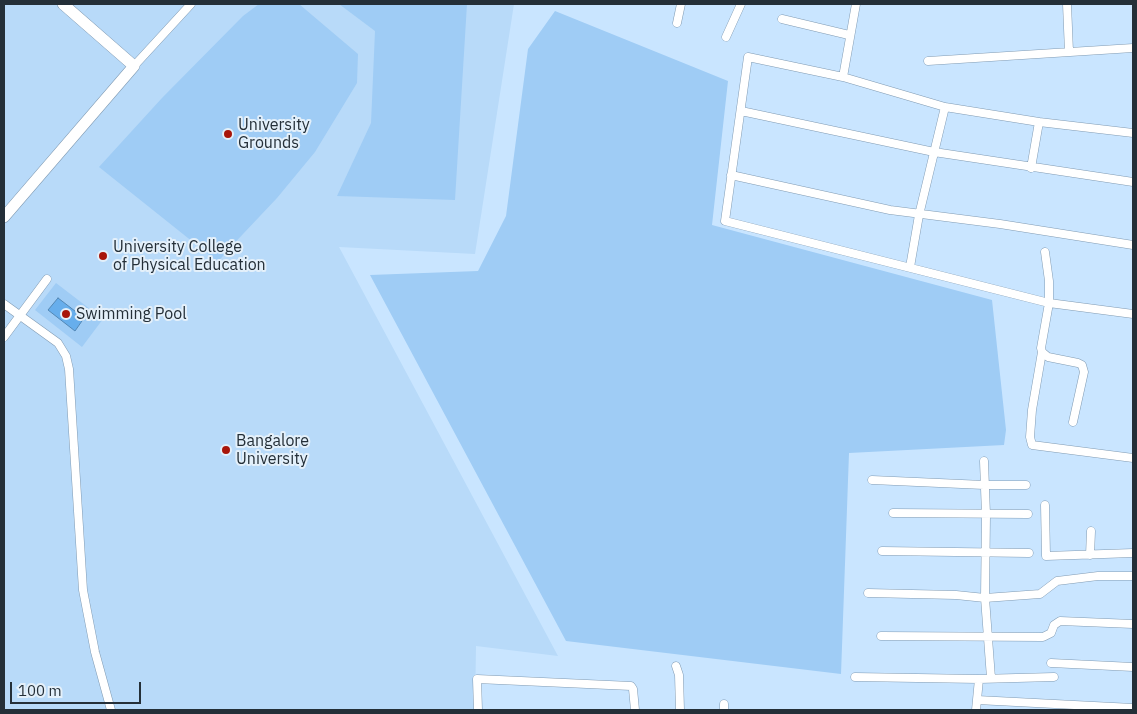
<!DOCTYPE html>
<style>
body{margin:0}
#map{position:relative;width:1137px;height:714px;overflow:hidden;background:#c9e5ff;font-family:"IBM Plex Sans",sans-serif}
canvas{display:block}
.frame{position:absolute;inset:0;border:5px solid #242f38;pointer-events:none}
.scale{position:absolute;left:10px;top:682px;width:131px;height:22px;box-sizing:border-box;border:2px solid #242f38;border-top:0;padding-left:6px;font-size:15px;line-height:18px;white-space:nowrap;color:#242f38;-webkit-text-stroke:4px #e4f0fa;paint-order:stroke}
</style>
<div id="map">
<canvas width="1137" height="714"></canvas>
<div class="frame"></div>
<div class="scale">100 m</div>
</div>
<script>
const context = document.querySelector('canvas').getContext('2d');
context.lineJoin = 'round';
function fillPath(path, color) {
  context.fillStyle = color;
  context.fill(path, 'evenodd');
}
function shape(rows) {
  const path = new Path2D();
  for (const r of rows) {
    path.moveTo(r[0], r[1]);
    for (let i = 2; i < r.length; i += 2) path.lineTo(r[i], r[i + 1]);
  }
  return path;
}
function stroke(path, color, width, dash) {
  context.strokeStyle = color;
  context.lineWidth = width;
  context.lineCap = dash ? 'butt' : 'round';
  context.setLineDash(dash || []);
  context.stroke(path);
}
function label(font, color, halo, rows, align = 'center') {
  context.font = font + ' "IBM Plex Sans",sans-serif';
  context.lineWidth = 4;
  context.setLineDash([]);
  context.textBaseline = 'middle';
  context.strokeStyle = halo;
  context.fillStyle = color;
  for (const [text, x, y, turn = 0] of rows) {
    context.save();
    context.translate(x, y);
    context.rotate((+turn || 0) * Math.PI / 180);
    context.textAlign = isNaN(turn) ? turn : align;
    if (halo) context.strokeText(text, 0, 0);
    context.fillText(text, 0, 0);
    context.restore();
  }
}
const built = shape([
 [4,4,514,4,475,254,339,247,558,656,476,646,475,710,4,710]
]);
const green = shape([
 [259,4,299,4,358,54,357,83,315,152,277,198,226,252,218,262,99,167,162,98,243,16],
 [339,4,467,4,455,200,337,196,371,123,375,31],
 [555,11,728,81,712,225,992,300,1006,430,1004,445,849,453,841,674,566,641,370,275,478,271,506,216,528,49],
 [56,283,103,319,82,347,35,310]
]);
const water = shape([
 [58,298,84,318,75,331,48,310,58,298]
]);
const street = shape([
 [1067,4,1069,52],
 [782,19,849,35],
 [677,23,681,4],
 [726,37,741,4],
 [928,61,1133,48],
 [134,66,191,4],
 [843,77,856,4],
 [741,111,934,152,1133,182],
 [1133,133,1039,122,945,107,843,77,748,57,725,221,1049,303,1133,314],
 [1031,168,1039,122],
 [731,175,890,210,1000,224,1133,245],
 [1045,252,1049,281,1049,303,1041,348,1042,352,1048,357,1078,363,1082,365,1084,372,1073,422],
 [910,267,919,215,945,107],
 [4,304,58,343,66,356,69,369,83,590,95,652,111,710],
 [4,337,47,279],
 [1042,352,1032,410,1030,437,1032,445,1133,458],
 [984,461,986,515,985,598,991,678],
 [872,480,984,485,1026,485],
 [1045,505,1046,556,1133,553],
 [893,513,1028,514],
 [882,551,1029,553],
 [1090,555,1091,531],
 [868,593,956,595,985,598,1040,594,1057,581,1098,576,1133,576],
 [881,636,1043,637,1051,633,1054,625,1060,621,1133,624],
 [1051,663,1133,667],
 [676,666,679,675,680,710],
 [855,677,979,679,1054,677],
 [977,700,1133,708],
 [724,704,724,710],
 [478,710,477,679,631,686,633,689,635,710],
 [976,710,979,679]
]);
const secondary = shape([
 [4,217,134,66,63,4]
]);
const markers = [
 [228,134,5,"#a8150a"],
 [103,256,5,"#a8150a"],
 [66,314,5,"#a8150a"],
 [226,450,5,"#a8150a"]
];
const poiNames = [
 ["University",238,125],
 ["Grounds",238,143],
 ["University College",113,247],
 ["of Physical Education",113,265],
 ["Swimming Pool",76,314],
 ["Bangalore",236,441],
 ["University",236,459]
];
fillPath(built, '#b8daf9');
fillPath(green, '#9fccf5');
fillPath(water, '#67aeec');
stroke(water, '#5388b6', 1);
stroke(street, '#819bb3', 9);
stroke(secondary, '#819bb3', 12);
stroke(street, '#fff', 8);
stroke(secondary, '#fff', 11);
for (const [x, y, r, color] of markers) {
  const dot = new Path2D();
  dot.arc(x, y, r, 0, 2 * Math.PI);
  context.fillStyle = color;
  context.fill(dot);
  stroke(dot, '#e4f0fa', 2);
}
label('16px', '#242f38', '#e4f0fa', poiNames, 'left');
</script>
